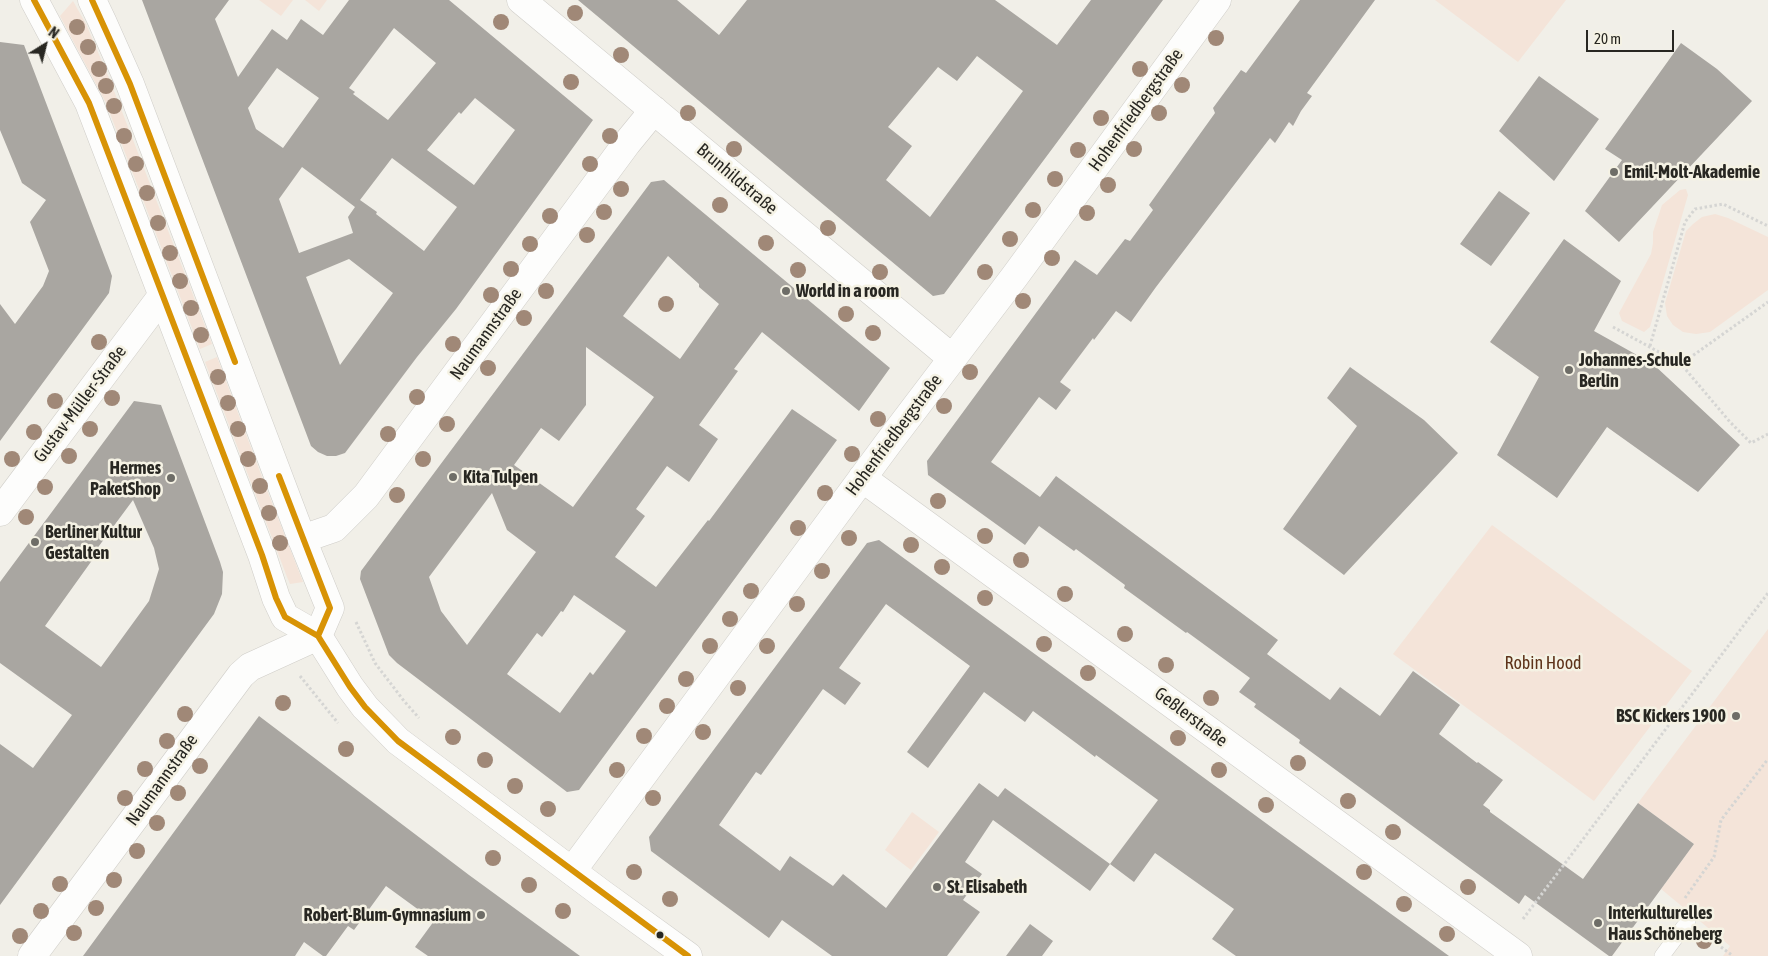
<!DOCTYPE html>
<meta charset="utf-8">
<style>
body{margin:0}
#map{position:relative;width:1768px;height:956px;overflow:hidden;background:#f1efe8;font-family:"Asap Condensed",sans-serif}
canvas{display:block}
.north{position:absolute;left:20px;top:20px;width:50px;height:50px;-webkit-text-stroke:4px #f5f2e4;paint-order:stroke;rotate:36deg;font-size:14px;font-weight:700;line-height:20px;text-align:center;color:#282722}
.north::after{content:'';display:block;margin:auto;width:18px;height:22px;background:#282722;clip-path:polygon(50% 0,100% 100%,50% 72%,0 100%)}
.scale{position:absolute;left:1586px;top:30px;width:88px;height:22px;box-sizing:border-box;border:2px solid #282722;border-top:0;padding-left:6px;font-size:15px;line-height:18px;white-space:nowrap;color:#282722;-webkit-text-stroke:4px #f5f2e4;paint-order:stroke}
</style>
<div id="map">
<canvas width="1768" height="956"></canvas>
<div class="north">N</div>
<div class="scale">20 m</div>
</div>
<script>
const context = document.querySelector('canvas').getContext('2d');
context.lineJoin = 'round';
function fillPath(path, color) {
  context.fillStyle = color;
  context.fill(path, 'evenodd');
}
function shape(rows) {
  const path = new Path2D();
  for (const r of rows) {
    path.moveTo(r[0], r[1]);
    for (let i = 2; i < r.length; i += 2) path.lineTo(r[i], r[i + 1]);
  }
  return path;
}
function stroke(path, color, width, dash) {
  context.strokeStyle = color;
  context.lineWidth = width;
  context.lineCap = dash ? 'butt' : 'round';
  context.setLineDash(dash || []);
  context.stroke(path);
}
function label(font, color, halo, rows, align = 'center') {
  context.font = font + ' "Asap Condensed",sans-serif';
  context.lineWidth = 5;
  context.setLineDash([]);
  context.textBaseline = 'middle';
  context.strokeStyle = halo;
  context.fillStyle = color;
  for (const [text, x, y, turn = 0] of rows) {
    context.save();
    context.translate(x, y);
    context.rotate((+turn || 0) * Math.PI / 180);
    context.textAlign = isNaN(turn) ? turn : align;
    if (halo) context.strokeText(text, 0, 0);
    context.fillText(text, 0, 0);
    context.restore();
  }
}
const green = shape([
 [259,0,293,0,281,16],
 [305,0,327,0,319,11],
 [1435,0,1566,0,1518,62],
 [73,1,86,24,109,78,212,344,200,349,106,103,60,16],
 [1686,189,1688,195,1650,327,1644,332,1622,321,1619,313,1651,254,1653,243,1653,232,1662,205,1680,190],
 [1715,214,1728,218,1768,237,1768,290,1710,332,1696,334,1683,332,1673,325,1667,316,1665,303,1686,231,1693,224,1702,217],
 [217,357,265,485,303,582,290,584,287,577,205,362],
 [1492,525,1692,671,1594,801,1393,654],
 [1768,629,1768,956,1723,956,1730,946,1661,889,1694,844,1638,803],
 [912,812,939,832,911,870,885,850]
]);
const building = shape([
 [142,0,229,0,215,19,238,77,272,29,287,40,301,19,323,35,349,0,449,0,593,120,456,309,417,357,345,453,336,456,327,456,318,452,311,446],
 [394,28,436,63,388,120,353,94,355,92,349,88],
 [277,68,319,98,283,148,256,129,248,108],
 [475,98,515,130,474,185,427,150,459,112,461,114],
 [392,158,457,207,424,251,376,214,377,212,360,200],
 [302,167,355,207,348,217,353,233,299,253,279,199],
 [349,259,393,293,340,365,306,277],
 [578,0,677,0,719,35,747,0,995,0,1057,45,1091,0,1163,0,944,294,933,296],
 [977,56,1023,91,930,217,886,180,912,146,888,127,938,67,957,81],
 [1300,0,1375,0,1307,93,1312,96,1301,111,1293,126,1289,122,1275,143,1270,138,1156,287,1131,322,1116,311,1094,340,1093,338,1060,382,1071,390,1056,410,1039,397,991,462,1040,497,1056,476,1278,640,1267,654,1330,700,1340,687,1380,716,1413,671,1460,705,1439,734,1477,763,1478,762,1503,780,1483,805,1490,810,1490,812,1583,879,1638,803,1694,844,1612,956,1609,956,1525,895,1519,904,1299,743,1300,740,1254,707,1256,704,1239,692,1250,678,1187,632,1186,633,1124,588,1125,585,1076,549,1074,551,1039,526,1025,545,928,475,927,461,1075,260,1097,275,1125,239,1130,241,1153,210,1149,205,1215,113,1213,108,1241,70,1246,73],
 [0,42,24,45,112,276,109,293,0,441,0,304,15,324,43,286,49,271,30,222,46,200,22,183,0,130],
 [1681,43,1717,69,1752,101,1619,242,1585,211,1622,160,1605,149],
 [1539,76,1599,119,1554,181,1499,131],
 [664,180,890,368,859,411,762,332,734,369,738,371,699,425,718,439,689,482,667,466,636,509,645,516,615,557,656,587,708,520,709,521,792,409,837,440,579,790,567,792,397,663,389,655,360,579,361,571,651,182],
 [668,256,699,284,699,287,719,304,680,359,623,316],
 [586,347,654,397,573,507,514,465,541,428,559,441,586,405],
 [492,493,507,530,536,552,467,645,441,611,429,577],
 [574,595,626,631,593,675,590,672,560,713,507,674,537,633,542,637,561,611,563,612],
 [1499,191,1530,213,1491,266,1460,244],
 [1564,239,1621,281,1594,331,1653,364,1740,445,1698,492,1607,427,1557,498,1497,455,1539,377,1490,342],
 [1350,367,1424,420,1458,453,1344,575,1283,529,1357,426,1327,398],
 [134,401,161,405,220,562,223,572,222,594,214,614,0,905,0,744,33,768,72,715,0,663,0,582],
 [133,500,154,548,159,569,149,601,101,667,45,626,98,552,96,550],
 [879,540,1278,832,1449,956,1236,956,1212,939,1234,909,1155,853,1134,882,1110,864,1158,800,1096,755,1095,757,1033,711,1025,722,984,692,928,768,907,752,970,666,886,604,839,668,861,683,845,705,823,689,761,775,756,772,719,825,780,871,790,856,833,886,843,874,886,908,979,783,998,797,1005,788,1110,864,1090,891,993,820,965,862,982,874,963,900,980,912,947,956,832,956,782,920,769,938,651,851,649,837,867,543],
 [259,716,469,875,580,956,428,956,415,947,434,921,386,886,354,930,348,926,326,956,323,956,304,942,295,956,83,956],
 [1030,924,1053,941,1042,956,1006,956]
]);
const path = shape([
 [1613,327,1681,364,1730,422,1751,443,1768,434],
 [1650,346,1685,222,1695,209,1723,204,1768,226],
 [1681,364,1768,302],
 [356,622,375,663,404,701,419,718],
 [300,676,338,723],
 [1685,898,1714,857,1721,820,1768,759],
 [1523,919,1768,593],
 [1705,935,1733,956],
 [1716,943,1723,933]
]);
const service = shape([
 [1662,956,1688,921]
]);
const minor = shape([
 [521,0,952,358],
 [862,478,1518,956],
 [0,512,162,296],
 [302,539,334,528,366,496,627,143,654,110],
 [572,871,889,442,1015,276,1217,0],
 [32,956,241,675,250,667,318,636]
]);
const secondary = shape([
 [34,0,89,103,262,555,276,598,285,617,318,636,350,687,365,707,398,741,601,893,688,956],
 [92,0,102,21,130,84,302,539,330,608,318,636]
]);
const bus1 = shape([
 [34,0,89,103,262,555,276,598,285,617,318,636,350,687,365,707,398,741,688,956],
 [92,0,130,84,235,362],
 [279,476,330,608,318,636]
]);
const trees = [
 [575,13],
 [501,22],
 [77,27],
 [1216,38],
 [88,47],
 [621,55],
 [99,69],
 [1140,69],
 [571,82],
 [1182,85],
 [106,86],
 [114,106],
 [688,113],
 [1159,113],
 [1101,118],
 [124,136],
 [610,136],
 [734,149],
 [1134,149],
 [1078,150],
 [136,164],
 [590,164],
 [1055,179],
 [1108,185],
 [621,189],
 [147,193],
 [720,205],
 [1033,210],
 [604,212],
 [1087,213],
 [550,216],
 [158,223],
 [828,228],
 [587,235],
 [1010,239],
 [766,243],
 [530,244],
 [170,253],
 [1052,258],
 [511,269],
 [798,270],
 [880,272],
 [985,272],
 [180,281],
 [546,291],
 [491,295],
 [1023,301],
 [666,304],
 [191,308],
 [846,314],
 [524,318],
 [873,333],
 [201,335],
 [99,342],
 [453,344],
 [488,368],
 [970,372],
 [218,377],
 [417,397],
 [112,398],
 [55,401],
 [228,403],
 [944,406],
 [878,419],
 [447,424],
 [90,429],
 [238,429],
 [34,432],
 [388,434],
 [852,454],
 [69,456],
 [12,459],
 [248,459],
 [423,459],
 [260,486],
 [45,487],
 [825,493],
 [397,495],
 [938,501],
 [269,513],
 [26,517],
 [798,528],
 [985,536],
 [849,538],
 [280,543],
 [911,545],
 [1021,560],
 [942,567],
 [822,571],
 [751,591],
 [1065,594],
 [985,598],
 [797,604],
 [730,619],
 [1125,634],
 [1044,644],
 [710,646],
 [767,646],
 [1166,665],
 [1088,673],
 [686,679],
 [738,688],
 [1211,698],
 [283,703],
 [667,706],
 [185,714],
 [703,732],
 [644,736],
 [453,737],
 [1178,738],
 [167,741],
 [346,749],
 [485,760],
 [1298,763],
 [200,766],
 [145,769],
 [617,770],
 [1219,770],
 [515,786],
 [178,793],
 [125,798],
 [653,798],
 [1348,801],
 [1266,805],
 [548,809],
 [157,823],
 [1393,832],
 [137,851],
 [493,858],
 [634,872],
 [1364,872],
 [114,880],
 [60,884],
 [529,885],
 [1468,887],
 [670,899],
 [1404,904],
 [96,908],
 [41,911],
 [563,911],
 [74,933],
 [1447,934],
 [20,936],
 [1704,941]
];
const markers = [
 [1614,172,5,"#6e6d67"],
 [786,291,5,"#6e6d67"],
 [1569,370,5,"#6e6d67"],
 [453,477,5,"#6e6d67"],
 [171,478,5,"#6e6d67"],
 [35,542,5,"#6e6d67"],
 [1736,716,5,"#6e6d67"],
 [937,887,5,"#6e6d67"],
 [481,915,5,"#6e6d67"],
 [1598,923,5,"#6e6d67"],
 [660,935,4.5,"#282722"]
];
const streetNames = [
 ["Hohenfriedbergstraße",1136,110,-54],
 ["Brunhildstraße",737,179,40],
 ["Naumannstraße",486,334,-54],
 ["Gustav-Müller-Straße",80,404,-53],
 ["Hohenfriedbergstraße",894,435,-53],
 ["Geßlerstraße",1191,717,37],
 ["Naumannstraße",162,780,-54]
];
const poiNames = [
 ["Emil-Molt-Akademie",1624,172],
 ["World in a room",796,291],
 ["Johannes-Schule",1579,360],
 ["Berlin",1579,381],
 ["Hermes",161,468,"right"],
 ["PaketShop",161,489,"right"],
 ["Kita Tulpen",463,477],
 ["Berliner Kultur",45,532],
 ["Gestalten",45,553],
 ["BSC Kickers 1900",1726,716,"right"],
 ["St. Elisabeth",947,887],
 ["Interkulturelles",1608,913],
 ["Haus Schöneberg",1608,934],
 ["Robert-Blum-Gymnasium",471,915,"right"]
];
const parkNames = [
 ["Robin Hood",1543,663]
];
fillPath(green, '#f4e4d9');
fillPath(building, '#a9a6a1');
stroke(service, '#cfcdc8', 16);
stroke(minor, '#cfcdc8', 29);
stroke(secondary, '#cfcdc8', 29);
stroke(path, '#d5d5d3', 3, [2.5, 2.5]);
stroke(service, '#fdfdfc', 15);
stroke(minor, '#fdfdfc', 28);
stroke(secondary, '#fdfdfc', 28);
stroke(bus1, '#d89305', 6);
context.fillStyle = '#a08877';
for (const [x, y] of trees) {
  context.beginPath();
  context.arc(x, y, 8, 0, 2 * Math.PI);
  context.fill();
}
for (const [x, y, r, color] of markers) {
  const dot = new Path2D();
  dot.arc(x, y, r, 0, 2 * Math.PI);
  context.fillStyle = color;
  context.fill(dot);
  stroke(dot, '#f5f2e4', 2);
}
label('18px', '#282722', '#f5f2e4', streetNames);
label('bold 18px', '#282722', '#f5f2e4', poiNames, 'left');
label('18px', '#5e331a', '#f5f2e4', parkNames);
</script>
